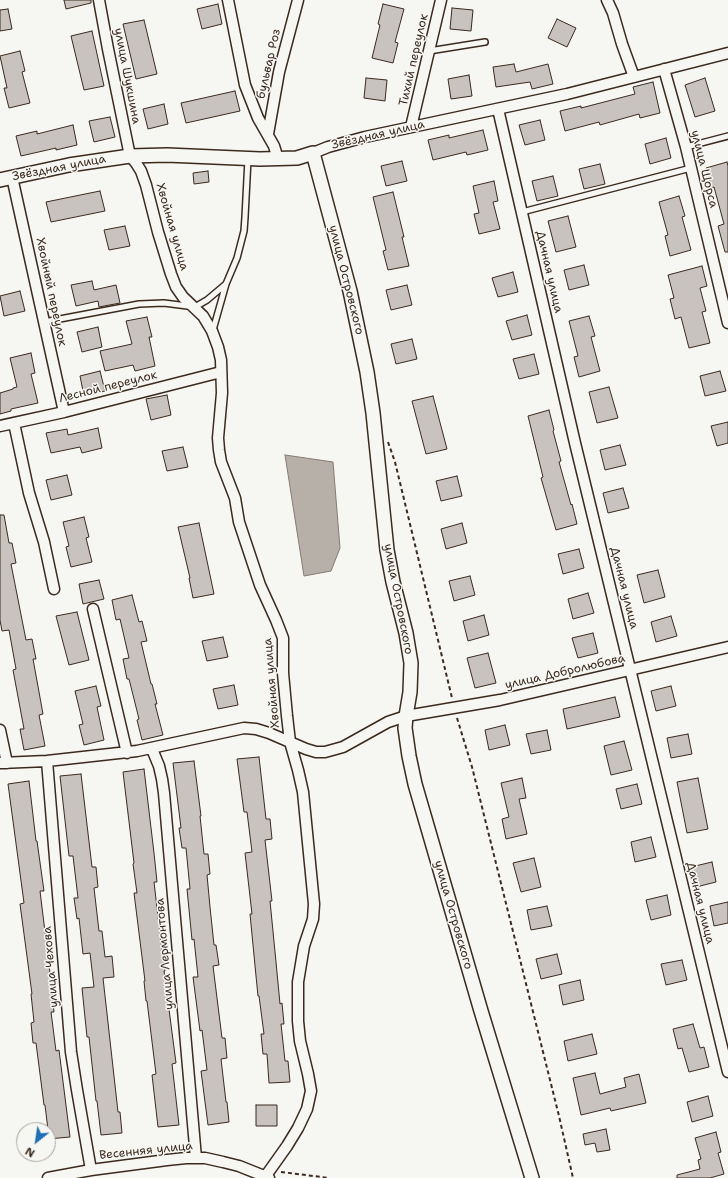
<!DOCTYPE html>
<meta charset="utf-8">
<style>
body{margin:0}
#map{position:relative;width:728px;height:1178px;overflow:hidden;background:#f6f6f2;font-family:"Shantell Sans",sans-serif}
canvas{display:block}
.north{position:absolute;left:16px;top:1122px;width:40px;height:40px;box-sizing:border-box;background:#f6f6f2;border:1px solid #aba49d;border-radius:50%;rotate:210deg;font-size:11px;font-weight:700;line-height:16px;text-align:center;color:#3b2a1e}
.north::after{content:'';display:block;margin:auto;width:14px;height:18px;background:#1f6fb2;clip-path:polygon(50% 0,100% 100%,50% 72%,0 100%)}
</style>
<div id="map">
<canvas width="728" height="1178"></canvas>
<div class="north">N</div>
</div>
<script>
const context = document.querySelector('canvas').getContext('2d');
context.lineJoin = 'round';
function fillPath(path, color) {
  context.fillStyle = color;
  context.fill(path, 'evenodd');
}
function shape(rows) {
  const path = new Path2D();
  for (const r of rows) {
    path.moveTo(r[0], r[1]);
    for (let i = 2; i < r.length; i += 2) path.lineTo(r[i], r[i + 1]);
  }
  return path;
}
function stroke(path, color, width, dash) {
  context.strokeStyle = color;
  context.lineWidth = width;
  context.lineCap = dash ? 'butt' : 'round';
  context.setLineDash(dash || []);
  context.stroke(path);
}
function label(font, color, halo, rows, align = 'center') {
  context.font = font + ' "Shantell Sans",sans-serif';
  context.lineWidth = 3;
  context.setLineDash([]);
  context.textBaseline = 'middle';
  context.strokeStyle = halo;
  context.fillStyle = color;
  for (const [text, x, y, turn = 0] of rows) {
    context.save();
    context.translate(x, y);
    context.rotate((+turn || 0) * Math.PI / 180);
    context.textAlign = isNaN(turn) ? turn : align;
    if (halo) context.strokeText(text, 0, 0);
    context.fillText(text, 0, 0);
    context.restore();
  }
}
const water = shape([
 [285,455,333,462,340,548,331,571,304,576,285,455]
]);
const building = shape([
 [64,0,91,0,91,3,66,9,64,0],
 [218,4,222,24,202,29,197,9,218,4],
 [383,4,404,9,395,42,398,43,393,63,372,58,380,25,378,24,383,4],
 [452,8,473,10,471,31,450,29,452,8],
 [8,9,12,29,0,31,0,10,8,9],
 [557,19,576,28,567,47,548,38,557,19],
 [144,20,157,74,136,79,123,24,144,20],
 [92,31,104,86,84,90,71,36,92,31],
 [20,51,25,71,22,72,30,103,9,108,4,88,7,88,0,56,20,51],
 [514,64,516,72,548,64,553,84,532,89,530,82,496,87,493,67,514,64],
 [469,75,472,96,451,99,448,79,469,75],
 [366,78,387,80,385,101,364,98,366,78],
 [705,78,715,111,695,117,685,85,705,78],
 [653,82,660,113,640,118,639,114,600,125,599,122,565,131,560,111,581,106,581,108,635,94,633,87,653,82],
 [235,91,240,111,186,123,181,103,235,91],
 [164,104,168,124,148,129,143,109,164,104],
 [110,117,115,137,94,142,89,121,110,117],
 [540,120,545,140,525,145,519,125,540,120],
 [73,125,77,145,56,150,56,148,21,156,16,136,37,131,37,134,73,125],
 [483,130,488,150,467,155,466,152,433,160,428,140,449,135,449,138,483,130],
 [666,138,671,158,650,164,645,144,666,138],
 [402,161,407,181,386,186,381,166,402,161],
 [727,162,728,166,728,252,725,252,718,226,724,224,714,187,712,188,706,168,727,162],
 [600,164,605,184,584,189,579,169,600,164],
 [208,171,209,182,194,184,193,173,208,171],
 [553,176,558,196,537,201,532,181,553,176],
 [494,181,498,201,493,202,500,229,479,234,474,214,479,213,473,186,494,181],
 [100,191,105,211,51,222,46,202,100,191],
 [393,192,404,237,402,237,409,266,388,270,383,251,386,250,373,197,393,192],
 [679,196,685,216,682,217,691,250,670,256,665,236,668,235,659,202,679,196],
 [568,216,576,247,556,252,548,221,568,216],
 [125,226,130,246,109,250,104,230,125,226],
 [584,265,589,285,569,290,564,270,584,265],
 [702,266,707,286,700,288,706,311,702,312,710,343,689,348,681,317,675,319,670,299,674,298,668,275,702,266],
 [513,272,518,292,498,297,492,278,513,272],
 [92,281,94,290,116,285,120,303,99,307,98,301,76,306,71,285,92,281],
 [407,285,412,305,391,310,386,290,407,285],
 [20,291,25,311,4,316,0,296,20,291],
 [527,315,532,335,512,340,506,321,527,315],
 [589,316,595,336,591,337,600,371,579,377,574,357,578,356,569,321,589,316],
 [147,317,152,337,149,337,155,366,135,371,133,365,105,371,100,351,132,344,126,321,147,317],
 [98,327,102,347,82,352,77,332,98,327],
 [412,339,417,359,396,364,391,344,412,339],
 [31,353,35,373,31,374,38,403,11,409,11,411,0,414,0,393,13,389,13,388,17,387,10,358,31,353],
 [534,354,539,374,519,379,513,359,534,354],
 [100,371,105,391,84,396,80,376,100,371],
 [720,371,726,391,705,396,700,376,720,371],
 [609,387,618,418,597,423,589,392,609,387],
 [167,395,171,415,151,420,146,399,167,395],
 [433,396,447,449,426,454,412,401,433,396],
 [549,410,554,430,553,431,561,461,559,462,571,505,572,504,577,524,556,530,541,478,543,477,528,416,549,410],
 [728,422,728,443,717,446,711,426,728,422],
 [98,428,102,448,82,453,80,447,51,453,46,433,67,429,68,435,98,428],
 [620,445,626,465,605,470,600,450,620,445],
 [183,447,188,467,167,471,162,451,183,447],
 [67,475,72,495,51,500,46,480,67,475],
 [457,476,462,496,441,501,436,481,457,476],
 [623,488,629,508,608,513,603,493,623,488],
 [0,515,4,515,9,543,12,543,16,563,11,564,26,640,32,639,36,659,33,659,43,714,39,715,45,746,24,750,20,729,24,729,13,670,16,669,9,630,2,631,0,620,0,515],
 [84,517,89,537,86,538,92,562,71,567,66,547,69,546,63,522,84,517],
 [199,523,214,594,193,598,189,578,190,578,178,527,199,523],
 [462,523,467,543,446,549,441,529,462,523],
 [579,549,584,568,563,574,558,554,579,549],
 [658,570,665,597,644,603,637,575,658,570],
 [470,576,475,595,454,601,449,581,470,576],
 [99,580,104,599,83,604,79,584,99,580],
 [588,593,594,613,573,619,568,599,588,593],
 [132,595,139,622,142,621,147,641,141,642,151,684,152,684,157,704,155,704,163,735,142,740,137,720,139,719,129,679,127,679,123,659,129,658,120,619,116,620,112,600,132,595],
 [77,612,89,660,69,665,56,616,77,612],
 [484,615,489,635,468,641,463,621,484,615],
 [671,616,677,636,656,642,651,622,671,616],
 [593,633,598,653,578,658,572,638,593,633],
 [223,637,228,657,207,661,202,641,223,637],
 [488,653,496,683,475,688,467,658,488,653],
 [234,685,238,705,218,709,213,689,234,685],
 [96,686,101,706,97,707,104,740,84,745,79,725,83,724,75,691,96,686],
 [671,686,676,706,656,711,651,691,671,686],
 [615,697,620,717,567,729,563,709,615,697],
 [505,725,510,745,489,750,485,730,505,725],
 [547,730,551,750,531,754,526,734,547,730],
 [688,734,692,754,671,758,667,738,688,734],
 [624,741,632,770,611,775,604,746,624,741],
 [259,757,266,819,270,819,272,839,265,840,272,901,270,901,276,962,280,1004,282,1003,284,1024,281,1024,285,1061,288,1061,290,1082,269,1083,267,1054,263,1054,261,1034,264,1034,259,996,258,996,256,976,250,914,252,914,245,853,252,852,247,812,244,812,237,759,259,757],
 [194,761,201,816,200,816,204,854,208,854,210,874,207,875,210,907,214,945,216,945,219,965,213,966,222,1038,225,1038,227,1058,221,1059,226,1102,227,1102,229,1122,208,1125,201,1071,207,1070,202,1030,200,1031,193,977,198,977,194,939,192,940,187,889,190,889,186,848,182,848,179,828,181,828,173,763,194,761],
 [144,769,154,853,157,882,154,882,162,951,163,951,165,971,164,971,176,1063,172,1064,179,1125,158,1127,152,1075,156,1074,147,1001,146,1001,144,981,145,981,134,893,137,893,133,864,134,863,123,772,144,769],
 [81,774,92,867,96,867,98,887,94,888,99,931,102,931,105,957,112,956,114,977,103,978,118,1112,120,1112,122,1133,101,1135,97,1101,96,1101,89,1037,87,1037,82,988,94,987,90,953,83,954,79,918,77,919,74,898,78,898,73,856,69,856,60,776,81,774],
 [522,778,526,798,519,799,527,834,506,839,502,819,509,817,501,783,522,778],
 [698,778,708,829,687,833,677,782,698,778],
 [29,781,36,841,37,841,44,891,40,891,51,981,54,1012,51,1012,56,1051,59,1050,70,1137,48,1139,48,1130,45,1105,44,1105,36,1043,33,1043,31,1023,34,1022,31,994,32,994,20,904,24,903,8,784,29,781],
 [637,784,642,804,621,809,616,789,637,784],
 [651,837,656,857,635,862,631,842,651,837],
 [534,858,541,887,521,892,513,863,534,858],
 [712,862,716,882,696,887,691,867,712,862],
 [667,895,671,915,651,920,646,900,667,895],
 [728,902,728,923,714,926,710,906,728,902],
 [547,906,552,926,531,930,527,910,547,906],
 [557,954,562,974,541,979,536,959,557,954],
 [682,960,687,980,666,985,661,964,682,960],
 [580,980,584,1000,563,1005,559,985,580,980],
 [693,1024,700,1048,704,1047,709,1067,689,1072,682,1048,678,1049,673,1029,693,1024],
 [592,1034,597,1054,568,1061,564,1041,592,1034],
 [595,1073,600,1094,626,1087,624,1078,639,1074,646,1103,611,1111,610,1108,581,1115,573,1078,595,1073],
 [708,1096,713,1116,692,1122,687,1102,708,1096],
 [256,1105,277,1105,277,1126,256,1126,256,1105],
 [606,1129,610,1150,597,1152,595,1143,585,1145,583,1134,606,1129],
 [716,1132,721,1152,718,1153,724,1174,710,1178,677,1178,677,1175,700,1169,698,1160,701,1159,695,1138,716,1132]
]);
const path = shape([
 [388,442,395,462,452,698],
 [457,718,472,767,559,1116,573,1178],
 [281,1172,329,1178]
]);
const service = shape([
 [429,51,485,42],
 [686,147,728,136],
 [522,212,691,168],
 [44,322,139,304,164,303,195,307,207,300,226,284],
 [213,330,226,284,237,258,244,231,245,217,248,159]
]);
const minor = shape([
 [99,0,108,49,130,156,136,163,141,171,146,185,158,232,171,274,176,287,183,297,203,316,212,331,218,347,221,360,222,393,218,438,219,450,221,462,235,498,239,522,260,585,276,620,283,638,283,673,287,716,290,742,298,770,303,792,314,904,313,919,304,946,298,982,298,1021,300,1041,308,1074,311,1091,307,1109,298,1128,287,1146,265,1177],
 [228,0,245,85,258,118,274,146,278,159],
 [607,0,613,13,622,44,634,77],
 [664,69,686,147,728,323],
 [498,109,575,443,728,1072],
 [411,127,441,0],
 [268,134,279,72,298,0],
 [313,153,328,147,365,137,567,94,728,53],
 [12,177,64,412],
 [14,423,29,493,44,542,54,589],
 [0,426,64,412,221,372],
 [93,609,127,753],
 [0,730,7,763],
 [152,749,159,766,162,779,164,793,196,1158],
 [47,761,71,1052,77,1090,91,1170],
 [0,763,47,761,137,751,244,728,256,729,269,733,306,749,316,752,325,752,343,747,388,722,406,716,500,700,728,647],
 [48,1178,91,1170,167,1160,186,1158,205,1158,223,1162,239,1166,269,1178]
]);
const tertiary = shape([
 [0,180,69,165,130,156,167,155,260,159,297,158,313,153,350,291,367,372,373,413,387,550,393,582,406,633,411,663,410,692,406,716,405,728,409,756,415,784,481,1011,532,1178]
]);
const streetNames = [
 ["Тихий переулок",414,60,-77],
 ["бульвар Роз",269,64,-77],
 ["улица Шукшина",127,76,79],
 ["Звёздная улица",378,135,-13],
 ["Звёздная улица",59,168,-11],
 ["улица Щорса",704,169,76],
 ["Хвойная улица",172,227,74],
 ["Дачная улица",549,272,77],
 ["улица Островского",346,280,76],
 ["Хвойный переулок",51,292,78],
 ["Лесной переулок",108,387,-14],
 ["Дачная улица",624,588,76],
 ["улица Островского",398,599,79],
 ["улица Добролюбова",565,672,-13],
 ["Хвойная улица",272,683,-95],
 ["Дачная улица",700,903,76],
 ["улица Островского",453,915,74],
 ["улица Лермонтова",165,954,-95],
 ["улица Чехова",51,967,-95],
 ["Весенняя улица",146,1151,-6]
];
fillPath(water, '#b6b0a9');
stroke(water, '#857a71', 1);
fillPath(building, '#c8c3be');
stroke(building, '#3b2a1e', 1);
stroke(service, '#3b2a1e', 8);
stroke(minor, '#3b2a1e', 13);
stroke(tertiary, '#3b2a1e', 16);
stroke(path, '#3b2a1e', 2, [4, 3]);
stroke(service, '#f6f6f2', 5);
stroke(minor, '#f6f6f2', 10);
stroke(tertiary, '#f6f6f2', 13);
label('12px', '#3b2a1e', '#f6f6f2', streetNames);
</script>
